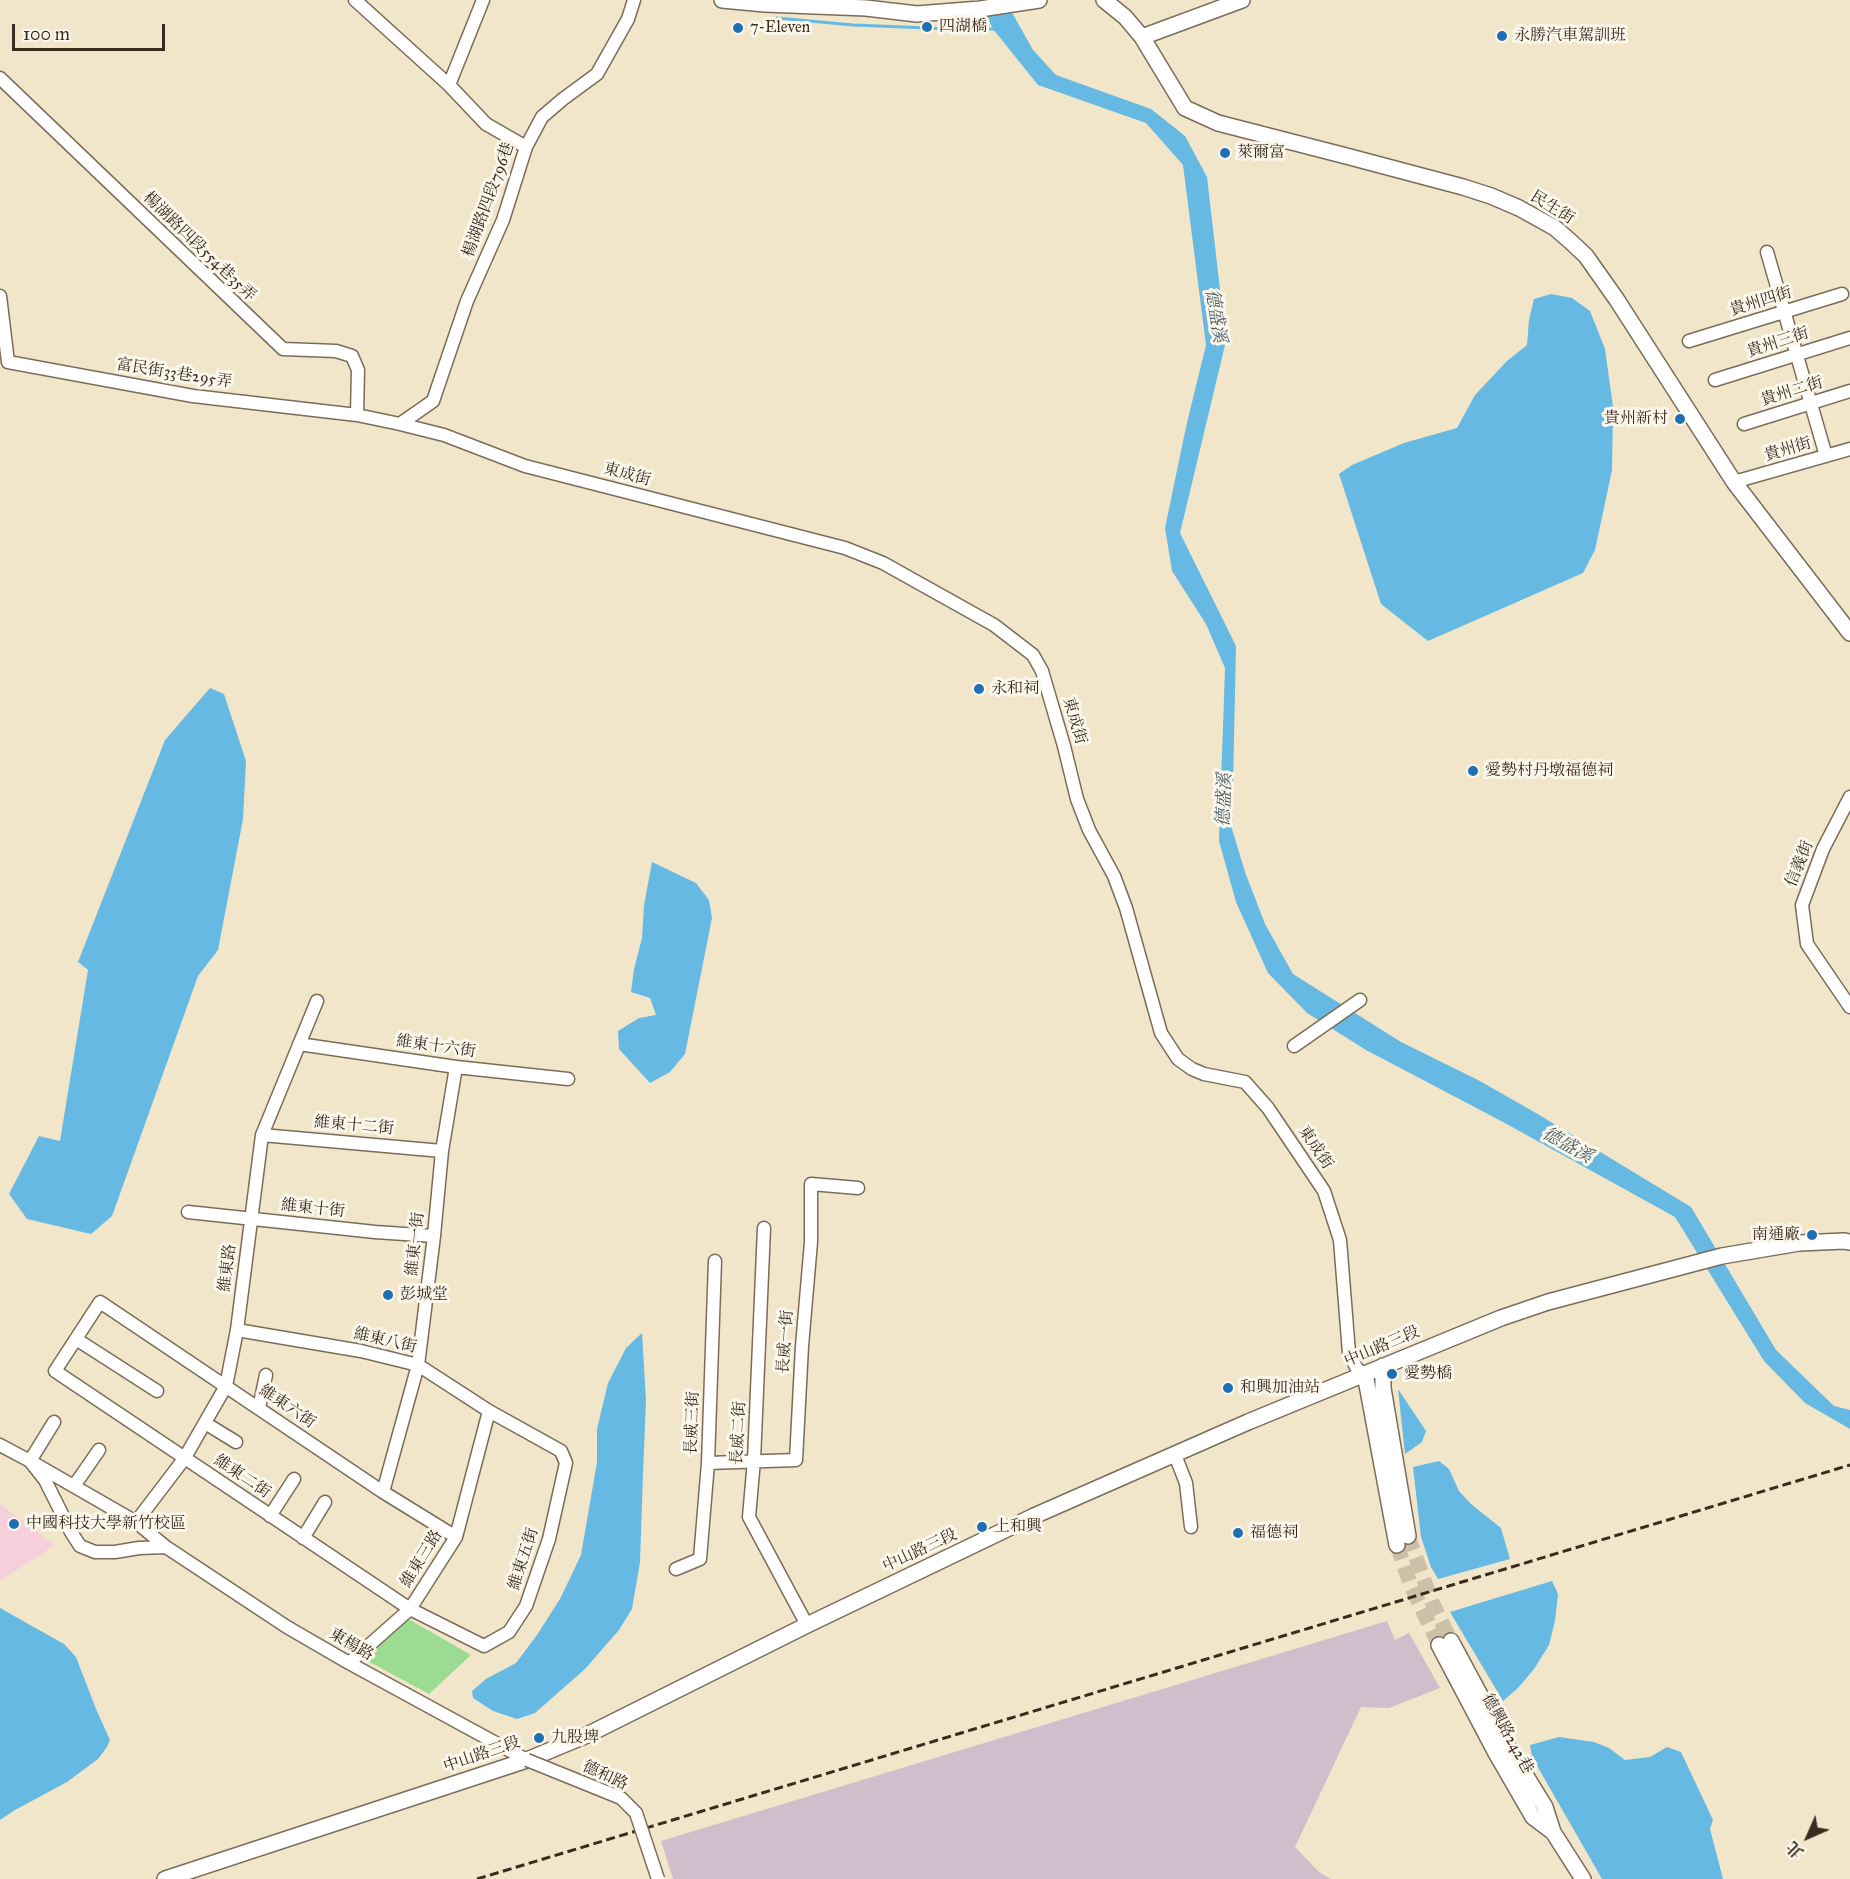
<!DOCTYPE html>
<meta charset="utf-8">
<style>
body{margin:0}
#map{position:relative;width:1850px;height:1879px;overflow:hidden;background:#f1e6ca;font-family:"IM FELL Great Primer","Noto Serif TC",serif}
canvas{display:block}
.north{position:absolute;left:1778px;top:1807px;width:60px;height:60px;-webkit-text-stroke:4px #fbf7ec;paint-order:stroke;rotate:225deg;font-size:16px;font-weight:700;line-height:24px;text-align:center;color:#3b2a1e}
.north::after{content:'';display:block;margin:auto;width:21px;height:27px;background:#3b2a1e;clip-path:polygon(50% 0,100% 100%,50% 72%,0 100%)}
.scale{position:absolute;left:12px;top:24px;width:153px;height:27px;box-sizing:border-box;border:3px solid #3b2a1e;border-top:0;padding-left:8px;font-size:18px;line-height:21px;white-space:nowrap;color:#3b2a1e;-webkit-text-stroke:4px #fbf7ec;paint-order:stroke}
</style>
<div id="map">
<canvas width="1850" height="1879"></canvas>
<div class="north">北</div>
<div class="scale">100 m</div>
</div>
<script>
const context = document.querySelector('canvas').getContext('2d');
context.lineJoin = 'round';
function fillPath(path, color) {
  context.fillStyle = color;
  context.fill(path, 'evenodd');
}
function shape(rows) {
  const path = new Path2D();
  for (const r of rows) {
    path.moveTo(r[0], r[1]);
    for (let i = 2; i < r.length; i += 2) path.lineTo(r[i], r[i + 1]);
  }
  return path;
}
function stroke(path, color, width, dash) {
  context.strokeStyle = color;
  context.lineWidth = width;
  context.lineCap = dash ? 'butt' : 'round';
  context.setLineDash(dash || []);
  context.stroke(path);
}
function label(font, color, halo, rows, align = 'center') {
  context.font = font + ' "IM FELL Great Primer","Noto Serif TC",serif';
  context.lineWidth = 6;
  context.setLineDash([]);
  context.textBaseline = 'middle';
  context.strokeStyle = halo;
  context.fillStyle = color;
  for (const [text, x, y, turn = 0] of rows) {
    context.save();
    context.translate(x, y);
    context.rotate((+turn || 0) * Math.PI / 180);
    context.textAlign = isNaN(turn) ? turn : align;
    if (halo) context.strokeText(text, 0, 0);
    context.fillText(text, 0, 0);
    context.restore();
  }
}
const built = shape([
 [0,1504,55,1545,0,1581]
]);
const industrial = shape([
 [1387,1621,1395,1640,1409,1633,1440,1688,1389,1708,1361,1707,1295,1847,1319,1872,1331,1879,673,1879,661,1841]
]);
const green = shape([
 [405,1617,471,1655,429,1694,366,1660]
]);
const water = shape([
 [978,0,1005,0,1033,50,1056,75,1151,109,1185,136,1207,177,1226,341,1180,533,1236,646,1232,829,1245,872,1265,924,1293,974,1401,1042,1478,1080,1536,1113,1691,1207,1776,1350,1834,1406,1850,1410,1850,1429,1805,1403,1764,1361,1675,1217,1503,1122,1366,1050,1307,1013,1268,973,1236,902,1219,841,1225,668,1206,624,1172,571,1165,528,1186,427,1206,345,1183,165,1146,123,1038,85,993,29],
 [1551,294,1572,298,1590,311,1605,349,1613,407,1612,470,1595,550,1583,573,1428,641,1381,604,1339,474,1352,465,1404,443,1457,428,1475,395,1507,361,1527,345,1529,320,1534,299],
 [210,688,224,694,246,761,243,819,218,950,198,976,112,1216,91,1234,27,1219,9,1194,39,1136,60,1141,88,970,78,962,165,740],
 [652,862,696,883,709,900,712,918,685,1054,670,1072,650,1083,619,1049,618,1031,639,1018,656,1015,650,998,631,992,634,969,642,938,644,905],
 [642,1333,646,1400,643,1474,640,1562,632,1609,619,1630,585,1669,535,1713,517,1719,493,1711,473,1698,472,1691,486,1679,516,1663,537,1635,560,1599,581,1555,597,1462,597,1429,608,1383,626,1348],
 [1398,1389,1426,1431,1422,1442,1405,1454],
 [1439,1461,1449,1469,1459,1491,1471,1504,1501,1528,1510,1559,1438,1579,1431,1567,1421,1537,1413,1467],
 [1552,1581,1558,1594,1555,1621,1549,1645,1534,1669,1518,1688,1503,1701,1450,1612],
 [0,1608,64,1644,76,1657,96,1709,110,1740,107,1747,98,1759,67,1782,15,1810,0,1820],
 [1559,1737,1594,1742,1609,1748,1625,1760,1650,1757,1667,1747,1681,1752,1713,1820,1710,1829,1723,1879,1602,1879,1532,1757,1530,1745]
]);
const stream = shape([
 [777,18,853,25,953,29,994,29]
]);
const tertiaryTunnel = shape([
 [1408,1536,1432,1602,1451,1641],
 [1397,1545,1411,1586,1439,1645]
]);
const minor = shape([
 [355,0,449,85,486,124,526,147],
 [0,78,283,349,336,351,352,356,358,370,357,415],
 [449,85,483,0],
 [1767,252,1826,456],
 [0,296,8,362,193,396,357,415,400,424,444,435,525,466,845,548,883,563,994,625,1033,655,1042,671,1064,746,1077,799,1089,830,1114,876,1126,908,1161,1033,1178,1059,1192,1069,1204,1074,1245,1082,1268,1108,1324,1191,1340,1240,1349,1353,1357,1369,1365,1374],
 [1689,341,1842,294],
 [1715,380,1850,338],
 [400,424,433,401,467,301,503,220,526,147,542,117,563,99,597,74,628,19,634,0],
 [1744,424,1850,391],
 [1734,482,1850,449],
 [1850,797,1823,849,1802,905,1807,944,1850,1007],
 [299,1044,456,1067,568,1079],
 [1294,1046,1360,1000],
 [262,1135,442,1151],
 [188,1212,375,1232,434,1236],
 [764,1228,754,1460,749,1517,807,1625],
 [237,1330,361,1351,418,1365,489,1411,561,1451,566,1463,549,1539,526,1606,509,1632,484,1646,410,1609,55,1371,100,1302,383,1492,456,1537],
 [76,1339,157,1391],
 [259,1408,266,1375],
 [54,1422,30,1461,136,1522,166,1547],
 [205,1423,236,1442],
 [0,1445,30,1461,45,1480,71,1532,80,1546,95,1552,115,1552,139,1548,166,1547,287,1627,349,1663,527,1760],
 [1175,1455,1186,1483,1191,1527],
 [708,1463,796,1460,802,1346,811,1242,811,1184,858,1188],
 [74,1486,99,1450],
 [383,1492,418,1365,434,1236,442,1151,456,1067],
 [270,1516,294,1479],
 [136,1522,184,1459,226,1386,237,1330,262,1135,317,1001],
 [303,1538,325,1502],
 [676,1569,700,1559,708,1463,715,1261],
 [349,1663,410,1609,456,1537,489,1411]
]);
const tertiary = shape([
 [722,0,765,4,866,8,917,14,980,9,1039,0],
 [1104,0,1125,17,1142,37,1185,108,1218,123,1350,157,1463,187,1491,196,1519,208,1555,228,1570,241,1586,256,1617,300,1734,482,1850,633],
 [1142,37,1242,0],
 [1383,1366,1383,1388,1408,1536],
 [1365,1374,1397,1545],
 [1451,1641,1508,1747,1545,1807,1553,1832,1583,1879],
 [1439,1645,1496,1753,1533,1817,1553,1832],
 [165,1879,527,1760,587,1735,807,1625,1034,1516,1248,1422,1501,1318,1548,1302,1722,1256,1799,1243,1844,1241,1850,1242]
]);
const rail = shape([
 [477,1879,1850,1465]
]);
const minorBridge = shape([
 [527,1760,621,1798,636,1813,658,1879]
]);
const markers = [
 [927,27,6,"#1f6fb2"],
 [738,28,6,"#1f6fb2"],
 [1502,36,6,"#1f6fb2"],
 [1225,153,6,"#1f6fb2"],
 [1680,419,6,"#1f6fb2"],
 [979,689,6,"#1f6fb2"],
 [1473,771,6,"#1f6fb2"],
 [1812,1235,6,"#1f6fb2"],
 [388,1295,6,"#1f6fb2"],
 [1392,1374,6,"#1f6fb2"],
 [1228,1388,6,"#1f6fb2"],
 [14,1524,6,"#1f6fb2"],
 [982,1527,6,"#1f6fb2"],
 [1238,1533,6,"#1f6fb2"],
 [539,1738,6,"#1f6fb2"]
];
const poiNames = [
 ["四湖橋",939,27],
 ["7-Eleven",750,28],
 ["永勝汽車駕訓班",1514,36],
 ["萊爾富",1237,153],
 ["貴州新村",1668,419,"right"],
 ["永和祠",991,689],
 ["愛勢村丹墩福德祠",1485,771],
 ["南通廠",1800,1235,"right"],
 ["彭城堂",400,1295],
 ["愛勢橋",1404,1374],
 ["和興加油站",1240,1388],
 ["中國科技大學新竹校區",26,1524],
 ["上和興",994,1527],
 ["福德祠",1250,1533],
 ["九股埤",551,1738]
];
const streetNames = [
 ["楊湖路四段796巷",489,200,-70],
 ["民生街",1552,208,32],
 ["楊湖路四段554巷35弄",199,247,44],
 ["貴州四街",1761,302,-17],
 ["貴州三街",1778,343,-18],
 ["富民街33巷295弄",174,374,9],
 ["貴州二街",1792,392,-17],
 ["貴州街",1788,450,-16],
 ["東成街",627,475,15],
 ["東成街",1074,721,74],
 ["信義街",1800,864,-68],
 ["維東十六街",436,1047,8],
 ["維東十二街",354,1126,5],
 ["東成街",1315,1148,56],
 ["維東十街",313,1209,6],
 ["維東一街",416,1244,-84],
 ["維東路",228,1268,-83],
 ["維東八街",385,1341,13],
 ["長威一街",786,1342,-86],
 ["中山路三段",1382,1347,-23],
 ["維東六街",287,1407,34],
 ["長威三街",693,1423,-88],
 ["長威二街",739,1433,-87],
 ["維東二街",242,1477,34],
 ["中山路三段",920,1551,-25],
 ["維東三路",422,1559,-58],
 ["維東五街",524,1559,-72],
 ["東楊路",351,1645,30],
 ["德興路242巷",1507,1734,61],
 ["中山路三段",482,1755,-19],
 ["德和路",605,1776,25]
];
const waterNames = [
 ["德盛溪",1215,316,81],
 ["德盛溪",1225,800,-88],
 ["德盛溪",1567,1146,29]
];
fillPath(built, '#f5cfda');
fillPath(industrial, '#d1bdcb');
fillPath(green, '#9bdc92');
fillPath(water, '#66b9e2');
stroke(stream, '#66b9e2', 3);
stroke(tertiaryTunnel, '#cdc0a8', 15, [15, 8]);
stroke(minor, '#7b6c5a', 15);
stroke(tertiary, '#7b6c5a', 18);
stroke(minor, '#fff', 12);
stroke(tertiary, '#fff', 15);
stroke(rail, '#3b2a1e', 3, [9, 4.5]);
stroke(minorBridge, '#7b6c5a', 15, []);
stroke(minorBridge, '#fff', 12);
for (const [x, y, r, color] of markers) {
  const dot = new Path2D();
  dot.arc(x, y, r, 0, 2 * Math.PI);
  context.fillStyle = color;
  context.fill(dot);
  stroke(dot, '#fbf7ec', 2);
}
label('16px', '#3b2a1e', '#fbf7ec', poiNames, 'left');
label('16px', '#3b2a1e', '#fbf7ec', streetNames);
label('italic 18px', '#4a5c63', '#fbf7ec', waterNames);
</script>
